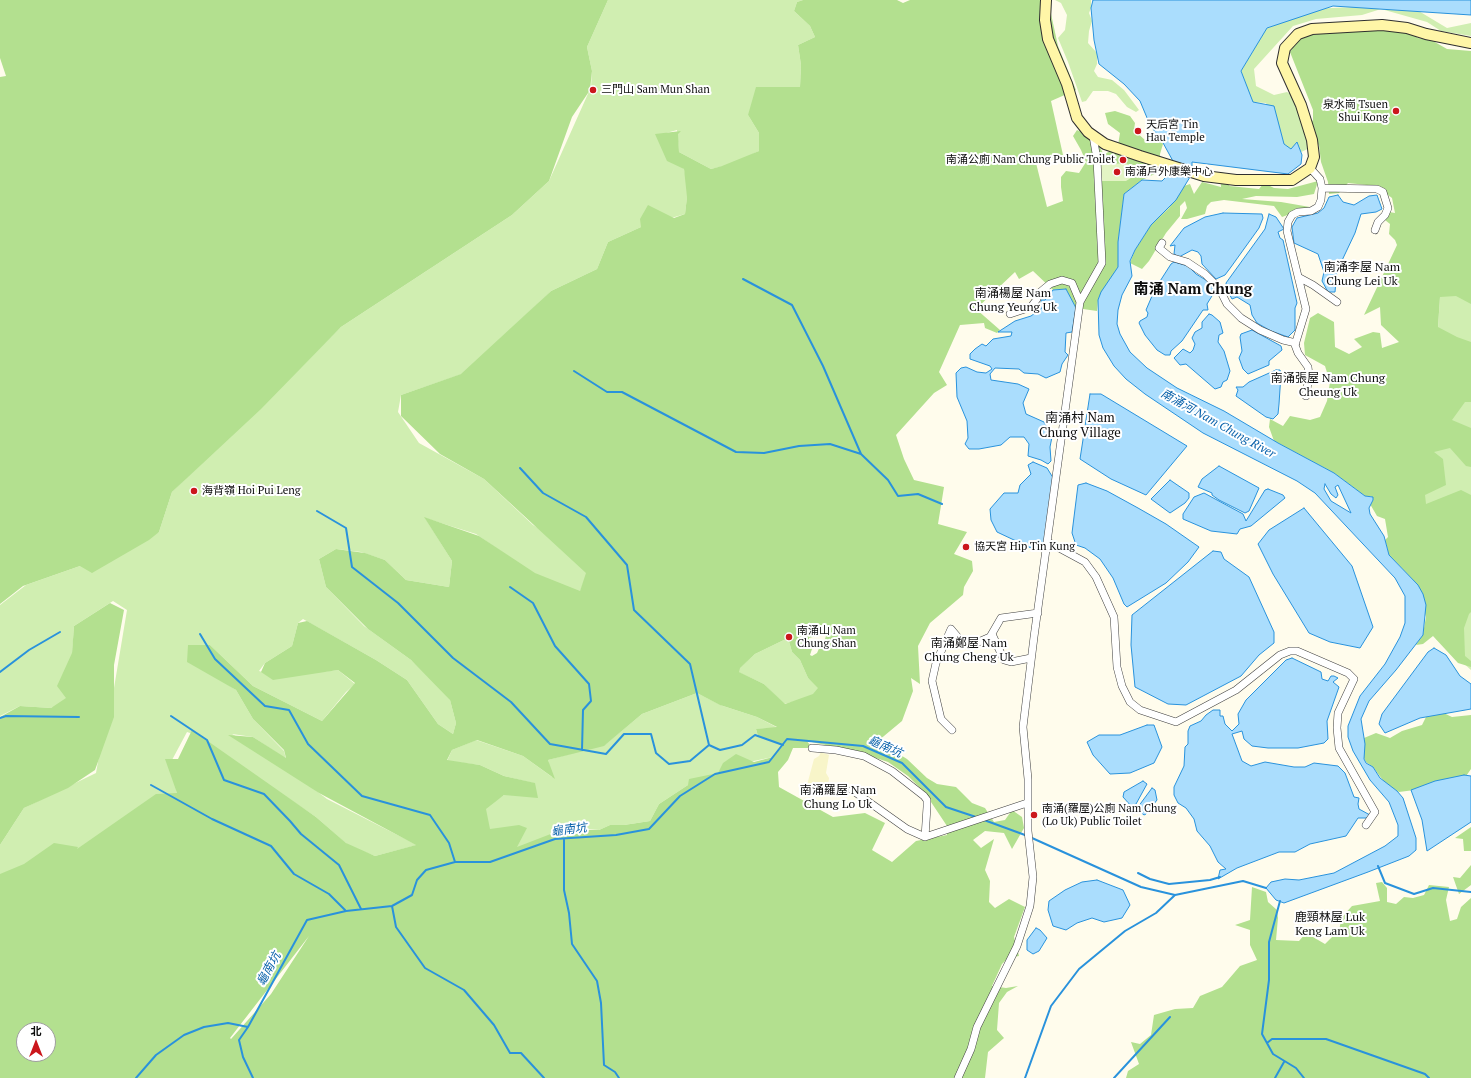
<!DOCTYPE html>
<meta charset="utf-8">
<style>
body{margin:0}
#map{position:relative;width:1471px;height:1078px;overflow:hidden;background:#fffcec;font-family:"PT Serif","Noto Sans SC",serif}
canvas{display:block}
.north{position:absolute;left:16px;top:1022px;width:40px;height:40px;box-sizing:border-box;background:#fff;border:1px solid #9e9e9e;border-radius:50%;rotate:0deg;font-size:11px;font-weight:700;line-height:16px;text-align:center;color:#0d0d0d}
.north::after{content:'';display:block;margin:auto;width:14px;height:18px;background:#cb161c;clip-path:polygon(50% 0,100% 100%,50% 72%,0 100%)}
</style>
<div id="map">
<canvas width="1471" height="1078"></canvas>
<div class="north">北</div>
</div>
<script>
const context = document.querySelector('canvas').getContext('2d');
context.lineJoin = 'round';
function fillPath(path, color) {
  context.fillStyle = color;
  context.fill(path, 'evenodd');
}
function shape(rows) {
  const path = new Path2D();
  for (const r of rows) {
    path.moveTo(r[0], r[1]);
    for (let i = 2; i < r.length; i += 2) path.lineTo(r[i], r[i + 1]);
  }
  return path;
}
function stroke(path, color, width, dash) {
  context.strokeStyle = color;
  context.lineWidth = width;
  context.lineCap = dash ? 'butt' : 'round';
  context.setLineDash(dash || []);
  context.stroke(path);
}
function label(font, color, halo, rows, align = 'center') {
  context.font = font + ' "PT Serif","Noto Sans SC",serif';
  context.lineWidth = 4;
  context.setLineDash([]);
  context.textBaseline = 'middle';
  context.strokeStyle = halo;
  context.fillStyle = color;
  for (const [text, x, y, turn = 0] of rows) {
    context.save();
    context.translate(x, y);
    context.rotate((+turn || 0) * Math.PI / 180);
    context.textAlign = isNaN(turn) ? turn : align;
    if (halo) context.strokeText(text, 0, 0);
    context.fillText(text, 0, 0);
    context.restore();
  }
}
const farmland = shape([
 [821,752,829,755,826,773,829,778,828,787,807,785,814,759,819,756]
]);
const green = shape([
 [608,0,803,0,797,2,794,11,810,26,815,37,798,45,801,65,800,87,748,115,759,133,759,151,732,164,711,169,679,152,677,130,659,135,684,169,688,189,685,214,641,227,608,242,597,269,551,291,465,373,401,395,398,412,419,443,484,479,533,525,558,540,587,573,580,592,531,572,476,534,425,518,452,561,449,587,406,580,385,560,361,552,336,549,319,559,326,587,364,626,411,660,449,696,456,723,453,734,438,724,407,680,376,660,303,619,298,623,292,646,265,663,259,671,277,677,338,670,355,684,346,692,322,721,253,686,210,645,215,676,236,690,253,719,284,751,286,759,253,737,232,734,268,754,327,799,417,845,375,856,349,846,316,817,218,751,202,737,187,732,172,760,177,793,90,845,0,875,0,845,24,808,96,773,111,688,114,688,127,610,113,601,74,626,69,701,51,708,20,706,0,716,0,605,26,585,80,566,159,532,172,492,341,327,512,215,549,181,591,87,592,71,587,47],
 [1055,0,1091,0,1091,8,1089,13,1092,21,1089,31,1088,43,1097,53,1097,64,1094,71,1098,77,1112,80,1124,90,1139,110,1136,112,1127,107,1116,94,1108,91,1093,91,1086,101,1082,102,1068,62,1058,38,1065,30,1067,15,1061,3],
 [1377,3,1417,10,1447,28,1471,23,1471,36,1441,31,1427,22,1381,9,1362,15,1316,19,1293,26,1254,69,1256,86,1274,95,1287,92,1300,100,1310,148,1301,152,1297,143,1292,150,1284,144,1266,103,1251,102,1241,71,1266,29,1309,9,1356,7],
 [1471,273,1471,670,1436,639,1423,499,1430,452,1440,297],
 [788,638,792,652,800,660,808,678,819,688,816,696,784,704,764,684,736,671,755,654],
 [697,693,723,706,757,717,778,728,756,729,758,736,783,745,773,757,749,762,688,785,659,804,650,821,624,825,610,825,599,830,585,829,545,838,516,848,487,831,482,809,504,795,533,783,504,776,480,765,447,761,452,750,476,740,523,756,552,777,548,760,606,744,642,714]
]);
const forest = shape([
 [0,0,608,0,587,47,592,71,590,90,572,117,549,181,512,215,341,327,261,409,172,492,159,532,149,540,92,573,80,566,23,586,0,604,0,77,6,76,0,58],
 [803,0,897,0,903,3,910,0,1048,0,1058,46,1076,90,1051,101,1063,155,1036,163,1047,207,1063,201,1061,187,1061,177,1066,171,1079,173,1086,162,1081,150,1073,136,1077,130,1095,138,1104,155,1118,145,1120,133,1108,124,1105,113,1115,111,1130,116,1135,123,1134,130,1146,141,1157,135,1163,144,1160,154,1161,171,1142,180,1124,194,1118,242,1118,267,1098,300,1097,311,1076,308,1065,289,1053,290,1033,271,1019,279,1015,272,976,309,1000,330,997,333,985,328,984,323,960,325,939,372,947,385,934,393,896,435,904,459,914,480,944,487,938,524,967,532,954,554,972,561,973,571,964,587,963,595,930,623,918,646,920,684,911,678,913,691,902,721,878,741,907,759,927,778,937,784,956,787,972,803,985,808,994,822,1005,820,1012,810,1022,817,1024,828,1012,849,1004,833,985,831,973,840,981,848,994,839,985,870,990,881,989,902,995,908,1009,899,1025,907,1014,937,1019,956,1008,958,1002,964,992,986,1006,988,1018,986,1007,992,999,1003,997,1030,1004,1038,988,1052,985,1078,0,1078,0,874,24,864,54,843,78,847,77,849,156,794,177,793,165,759,178,759,192,730,316,817,346,843,375,856,416,845,319,793,228,735,253,737,286,758,284,750,253,719,236,690,187,662,188,645,210,645,253,686,322,721,355,683,338,670,273,680,261,672,265,663,292,646,298,623,307,621,376,660,407,680,438,724,453,734,456,723,450,700,411,660,368,629,326,587,319,559,336,549,365,553,385,560,406,580,449,587,452,561,424,517,479,536,535,573,580,591,586,573,484,479,440,454,401,416,401,395,461,374,551,291,597,269,608,242,641,227,640,219,648,205,674,218,685,214,687,197,684,169,667,161,655,134,681,131,678,134,679,152,711,169,722,166,759,151,759,133,748,115,756,87,800,87,801,65,798,45,815,37,810,26,794,11,797,2],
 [827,633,824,642,822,642,817,653,812,656,810,655,813,646,809,644,809,638],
 [788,638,792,652,800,660,808,678,818,688,813,694,785,704,764,684,739,672,740,668,755,654],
 [697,693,720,705,757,717,777,727,756,729,758,736,783,745,773,757,754,762,736,754,723,763,718,773,689,779,688,785,659,804,650,821,624,825,610,825,599,830,561,830,517,847,527,828,519,825,490,829,486,809,504,795,538,798,535,783,504,776,480,765,447,760,452,750,477,740,523,756,555,779,548,760,604,746,642,714],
 [807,741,858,752,888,762,908,776,925,793,947,826,947,835,916,841,892,862,872,850,885,823,865,813,833,817,779,787,778,772,788,760,793,748,812,748],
 [309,936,271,994,231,1039,230,1038],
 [24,1030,48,1030,48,1054,24,1054],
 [1400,25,1418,38,1433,41,1447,49,1471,51,1471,304,1456,296,1440,297,1438,327,1457,337,1471,342,1471,402,1465,402,1452,420,1471,428,1471,467,1466,466,1450,448,1434,452,1443,459,1446,485,1425,495,1426,504,1461,490,1471,495,1471,612,1469,614,1464,628,1465,656,1471,661,1471,667,1458,663,1433,636,1423,644,1416,645,1423,634,1426,617,1418,585,1389,555,1385,540,1388,537,1385,519,1377,516,1370,504,1373,500,1371,496,1365,496,1334,473,1274,441,1269,427,1270,419,1283,426,1290,416,1310,420,1320,417,1327,401,1330,382,1325,366,1305,355,1304,343,1310,318,1318,313,1334,322,1335,347,1349,354,1362,347,1354,339,1373,332,1380,333,1382,348,1399,342,1381,325,1380,307,1364,315,1397,245,1395,240,1389,234,1390,224,1380,216,1383,211,1395,213,1392,198,1376,186,1348,183,1339,193,1329,194,1328,182,1321,162,1319,145,1303,133,1313,120,1313,110,1290,52,1300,36],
 [1220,172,1237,176,1229,186,1259,189,1264,183,1274,188,1288,189,1318,181,1314,194,1297,197,1256,196,1242,199,1281,202,1310,207,1282,217,1274,206,1224,200,1211,202,1207,206,1205,214,1187,219,1181,219,1187,208,1185,201,1180,206,1180,216,1166,233,1149,261,1142,269,1130,263,1135,250,1151,225,1169,208,1184,186,1190,184,1194,194,1202,182,1221,187],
 [110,603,124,610,114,665,114,717,95,770,68,788,24,808,0,845,0,717,20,706,51,708,66,698,57,686,72,653,74,626],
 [1431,707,1452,717,1471,715,1471,769,1464,779,1430,788,1399,792,1385,783,1373,767,1366,762,1363,756,1364,738,1376,733,1390,738,1402,731,1422,725],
 [1471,827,1471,851,1464,851,1463,839,1455,838],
 [1471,865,1471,885,1459,894,1453,877,1460,878],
 [1382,882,1387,888,1387,902,1396,904,1404,897,1413,898,1424,895,1429,885,1449,887,1446,900,1450,921,1457,919,1461,907,1471,898,1471,1078,1126,1078,1128,1071,1139,1064,1131,1042,1140,1044,1151,1035,1154,1015,1175,1009,1193,1008,1200,996,1222,987,1240,966,1257,960,1250,945,1250,930,1235,925,1250,920,1252,887,1266,892,1268,902,1277,910,1278,918,1276,940,1299,941,1306,933,1325,944,1339,930,1342,917,1352,906,1380,901,1376,883]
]);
const pitch = shape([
 [1126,163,1134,169,1134,176,1126,181,1100,181,1099,165]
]);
const water = shape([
 [1093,0,1471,0,1471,15,1333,6,1267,28,1241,71,1253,102,1274,106,1284,144,1291,149,1297,142,1302,155,1301,164,1288,174,1192,162,1192,171,1190,177,1176,200,1151,225,1135,250,1130,261,1132,276,1122,295,1118,310,1117,324,1120,334,1130,352,1147,368,1177,388,1224,411,1278,443,1334,473,1365,496,1373,497,1373,500,1369,508,1370,514,1384,536,1389,555,1418,585,1423,594,1426,605,1423,635,1396,670,1369,701,1361,719,1365,744,1364,759,1366,763,1373,767,1380,778,1397,791,1403,798,1416,838,1416,850,1409,856,1368,872,1284,903,1276,900,1266,888,1271,882,1285,879,1299,880,1334,873,1385,846,1398,836,1398,825,1389,802,1370,780,1353,751,1348,737,1348,726,1360,696,1385,664,1400,637,1405,623,1405,596,1395,578,1315,493,1297,481,1203,433,1145,394,1126,379,1114,366,1103,348,1099,335,1098,300,1101,292,1118,267,1118,242,1124,194,1142,180,1162,181,1173,170,1174,163,1162,141,1150,125,1140,101,1124,84,1099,64,1094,40,1091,8,1093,0],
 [1325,484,1331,494,1336,498,1338,495,1335,487,1338,485,1351,513,1331,501,1324,489,1325,484],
 [1338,195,1343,202,1354,205,1369,196,1377,195,1382,209,1376,212,1361,214,1355,233,1337,271,1335,292,1328,292,1322,281,1324,272,1318,254,1294,243,1292,227,1297,218,1318,213,1324,208,1329,197,1338,195],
 [1223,213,1262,214,1263,218,1259,228,1231,267,1225,275,1216,279,1202,264,1201,256,1198,252,1192,250,1179,257,1174,254,1175,245,1170,246,1184,228,1205,217,1223,213],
 [1269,214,1276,217,1284,229,1278,232,1280,238,1283,240,1297,303,1295,308,1295,330,1288,337,1271,331,1257,323,1252,315,1250,305,1237,297,1232,299,1227,290,1226,283,1265,229,1269,214],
 [1174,262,1188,266,1196,274,1209,282,1215,291,1207,304,1208,310,1203,310,1182,341,1171,351,1170,355,1165,355,1157,350,1145,335,1139,323,1140,321,1147,317,1148,313,1146,310,1155,289,1171,264,1174,262],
 [1066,289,1076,308,1072,332,1066,333,1065,352,1068,355,1062,364,1060,372,1046,378,1038,374,1024,373,1019,369,995,368,990,374,991,380,1018,384,1029,389,1023,403,1026,414,1044,422,1052,437,1050,447,1051,461,1048,464,1041,460,1028,456,1029,444,1024,437,1010,437,1001,445,979,449,969,449,965,444,968,438,967,421,957,397,956,373,961,368,966,367,977,372,986,373,992,369,990,366,970,359,970,354,975,349,982,344,986,346,993,339,1011,336,1012,332,998,332,1015,321,1031,316,1042,308,1041,300,1045,300,1053,290,1066,289],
 [1209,314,1212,315,1220,322,1223,333,1219,335,1218,342,1224,351,1230,371,1227,380,1223,382,1221,387,1215,389,1186,364,1180,365,1174,358,1183,349,1190,353,1193,350,1195,344,1192,338,1195,332,1202,328,1202,322,1209,314],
 [1252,330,1281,346,1282,350,1269,361,1269,365,1248,374,1243,369,1239,358,1242,351,1240,337,1241,334,1252,330],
 [1276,370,1280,370,1281,374,1279,404,1278,414,1273,419,1266,417,1236,396,1238,390,1236,387,1243,387,1249,382,1276,370],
 [1090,394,1101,394,1187,446,1146,495,1111,479,1080,459,1090,394],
 [1033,462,1047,468,1055,481,1045,539,1042,548,1031,548,997,532,991,520,990,509,1004,493,1018,493,1020,485,1031,474,1028,465,1033,462],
 [1219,466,1259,488,1249,511,1245,513,1219,500,1212,495,1212,493,1198,487,1202,479,1219,466],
 [1170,480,1189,493,1189,498,1185,503,1170,513,1151,499,1170,480],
 [1086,483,1107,491,1138,508,1166,524,1199,547,1188,562,1166,583,1127,607,1124,604,1113,578,1100,559,1085,548,1076,545,1072,533,1078,485,1086,483],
 [1268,489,1283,495,1285,498,1251,526,1240,529,1237,534,1211,531,1183,519,1183,514,1194,497,1204,493,1243,514,1246,521,1265,490,1268,489],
 [1304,508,1352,566,1373,627,1360,648,1330,642,1309,633,1273,574,1258,544,1269,530,1304,508],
 [1213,551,1221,552,1224,559,1249,577,1274,632,1274,643,1259,655,1241,676,1186,705,1168,704,1135,687,1131,645,1132,615,1213,551],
 [1434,648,1446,655,1460,676,1471,684,1471,709,1420,718,1385,733,1379,724,1382,714,1428,652,1434,648],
 [1292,658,1321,672,1322,679,1328,681,1331,676,1334,676,1338,678,1333,682,1339,687,1327,721,1328,739,1324,743,1298,748,1268,748,1252,746,1244,739,1242,731,1232,734,1242,761,1251,766,1265,762,1294,767,1305,767,1314,763,1338,766,1345,773,1354,797,1359,798,1358,804,1359,809,1370,815,1368,818,1358,818,1346,836,1310,844,1295,852,1279,852,1237,868,1218,879,1220,870,1226,869,1218,862,1210,846,1197,831,1194,819,1186,808,1178,803,1174,795,1174,787,1184,766,1185,747,1188,744,1188,731,1190,726,1201,721,1206,715,1213,710,1220,710,1220,716,1223,716,1225,724,1232,731,1239,724,1238,714,1246,700,1286,660,1292,658],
 [1147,725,1154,725,1162,747,1154,763,1130,773,1110,774,1093,755,1087,742,1099,735,1120,735,1147,725],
 [1464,775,1471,776,1471,822,1427,851,1422,820,1411,790,1435,781,1464,775],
 [1143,781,1147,784,1136,804,1132,807,1123,797,1124,792,1143,781],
 [1152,788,1155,790,1157,800,1146,814,1144,815,1138,810,1138,807,1152,788],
 [1097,880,1123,890,1130,905,1122,918,1104,922,1092,918,1077,923,1066,930,1053,926,1048,910,1049,901,1065,890,1082,882,1097,880],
 [1036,928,1040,930,1047,938,1039,951,1033,954,1027,950,1027,940,1036,928]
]);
const stream = shape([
 [743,279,792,305,823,366,861,454,888,480,898,496,918,494,942,504],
 [574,371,607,392,622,392,736,452,764,453,799,446,830,444,861,454],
 [520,468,543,493,586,517,627,565,634,610,690,664,709,745],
 [317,511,346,528,352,567,398,603,453,658,511,702,550,744,606,754,624,734,651,734,656,753,669,764,690,761,709,745,720,750,742,745,755,735,783,745],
 [510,587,533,603,555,646,589,684,591,701,583,710,582,750],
 [200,634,215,659,265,706,289,710,308,744,362,796,430,815,449,843,455,862],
 [0,672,29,650,60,632],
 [171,716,207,740,224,780,264,794,290,821,301,834,339,865,361,909],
 [0,718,6,716,79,717],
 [151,785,212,819,271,846,294,874,329,894,345,910],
 [984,820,1025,835],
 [1032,838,1141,887,1175,895],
 [564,839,564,890,569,913,572,944,597,981,601,1003,604,1065,615,1072,619,1078],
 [1378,866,1385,883,1414,894,1433,888,1471,892],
 [1138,873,1150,879,1169,884,1210,880,1220,877],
 [1280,901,1269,942,1269,980,1262,1034,1273,1054,1296,1068,1304,1078],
 [392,906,396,927,425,968,464,990,494,1025,510,1053,521,1053,544,1078],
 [248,1027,239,1040,243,1057,253,1078],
 [1267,1043,1272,1039,1326,1039,1425,1074,1429,1078],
 [136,1078,156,1055,184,1035,204,1027,228,1023,248,1027,307,920,346,911,392,906,412,895,417,880,426,870,455,862,490,862,555,839,616,835,649,829,680,796,715,774,769,762,787,739,863,746,902,763,946,807,976,817],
 [1025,1078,1051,1006,1079,969,1125,931,1156,913,1175,895,1243,881,1266,888],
 [1114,1078,1170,1017],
 [1275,1078,1284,1062]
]);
const street = shape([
 [1322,188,1377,189,1383,192,1388,208,1385,215,1378,222,1375,230],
 [1162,243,1159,248,1170,257,1187,262,1205,274,1219,288,1227,304,1241,318,1260,330,1283,340,1296,343],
 [1300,278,1313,285,1337,302],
 [1010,314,1031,307,1037,299,1039,293,1050,284,1062,280,1072,283,1080,302],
 [1306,396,1309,375,1308,367,1298,353,1295,345,1306,309,1287,231,1288,222,1292,215,1298,212,1311,211,1318,207,1321,200,1322,188,1320,179,1310,168],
 [1048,542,1085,562,1096,577,1114,617,1117,667,1122,686,1130,702,1140,710,1176,722,1236,690,1280,655,1290,651,1297,651,1348,673,1354,679,1338,713,1337,728,1339,748,1375,812,1366,825],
 [992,634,1004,660,1011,662,1031,658],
 [952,730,941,719,932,681,936,663,951,629,962,642,974,644,990,637,1001,618,1038,613],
 [812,748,836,750,864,756,892,771,924,796,927,800,927,807,925,837],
 [852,790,907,829,925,837,1027,803],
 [958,1078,971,1049,977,1027,1017,946,1030,906,1033,877,1028,831,1028,779,1023,727,1034,637,1080,302,1102,263,1097,159,1093,136]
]);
const secondary = shape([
 [1046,0,1045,20,1048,39,1067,84,1077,118,1088,132,1105,144,1140,156,1204,176,1236,180,1292,180,1310,168,1314,157,1312,140,1301,105,1282,63,1285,48,1298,34,1312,29,1382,25,1407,28,1426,34,1471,43]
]);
const markers = [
 [593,90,4,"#cb161c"],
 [1396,111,4,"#cb161c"],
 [1138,131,4,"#cb161c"],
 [1123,160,4,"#cb161c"],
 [1117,172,4,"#cb161c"],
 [194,491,4,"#cb161c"],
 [966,547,4,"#cb161c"],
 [789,637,4,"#cb161c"],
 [1034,815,4,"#cb161c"]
];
const poiNames = [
 ["三門山 Sam Mun Shan",601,90],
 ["泉水崗 Tsuen",1388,105,"right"],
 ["Shui Kong",1388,118,"right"],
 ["天后宮 Tin",1146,125],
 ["Hau Temple",1146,138],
 ["南涌公廁 Nam Chung Public Toilet",1115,160,"right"],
 ["南涌戶外康樂中心",1125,172],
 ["海背嶺 Hoi Pui Leng",202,491],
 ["協天宮 Hip Tin Kung",974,547],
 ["南涌山 Nam",797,631],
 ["Chung Shan",797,644],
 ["南涌(羅屋)公廁 Nam Chung",1042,809],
 ["(Lo Uk) Public Toilet",1042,822]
];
const neighbourhoodNames = [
 ["南涌李屋 Nam",1362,268],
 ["Chung Lei Uk",1362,282],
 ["南涌楊屋 Nam",1013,294],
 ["Chung Yeung Uk",1013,308],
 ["南涌張屋 Nam Chung",1328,379],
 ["Cheung Uk",1328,393],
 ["南涌鄭屋 Nam",969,644],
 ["Chung Cheng Uk",969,658],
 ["南涌羅屋 Nam",838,791],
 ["Chung Lo Uk",838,805],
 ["鹿頸林屋 Luk",1330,918],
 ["Keng Lam Uk",1330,932]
];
const waterNames = [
 ["南涌河 Nam Chung River",1218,424,29],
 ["龜南坑",885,747,24],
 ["龜南坑",569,830,-7],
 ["龜南坑",269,969,-61]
];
const quarterNames = [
 ["南涌村 Nam",1080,418],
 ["Chung Village",1080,433]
];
const districtNames = [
 ["南涌 Nam Chung",1193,290]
];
fillPath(farmland, '#f8f5c9');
fillPath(green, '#d0eeb1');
fillPath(forest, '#b3e08f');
fillPath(pitch, '#e3f4c4');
fillPath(water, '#aaddfd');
stroke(water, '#2992dc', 1);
stroke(stream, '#2992dc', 2);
stroke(street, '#404040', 8);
stroke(secondary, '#2f2f2f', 12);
stroke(street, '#fff', 7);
stroke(secondary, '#fff6a7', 10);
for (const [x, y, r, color] of markers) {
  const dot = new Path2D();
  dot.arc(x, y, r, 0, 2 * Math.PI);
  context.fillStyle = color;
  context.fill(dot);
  stroke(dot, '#fff', 1.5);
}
label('11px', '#0d0d0d', '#fff', poiNames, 'left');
label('12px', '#0d0d0d', '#fff', neighbourhoodNames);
label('italic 12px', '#0962ab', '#fff', waterNames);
label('13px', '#0d0d0d', '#fff', quarterNames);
label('bold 15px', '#0d0d0d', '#fff', districtNames);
</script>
